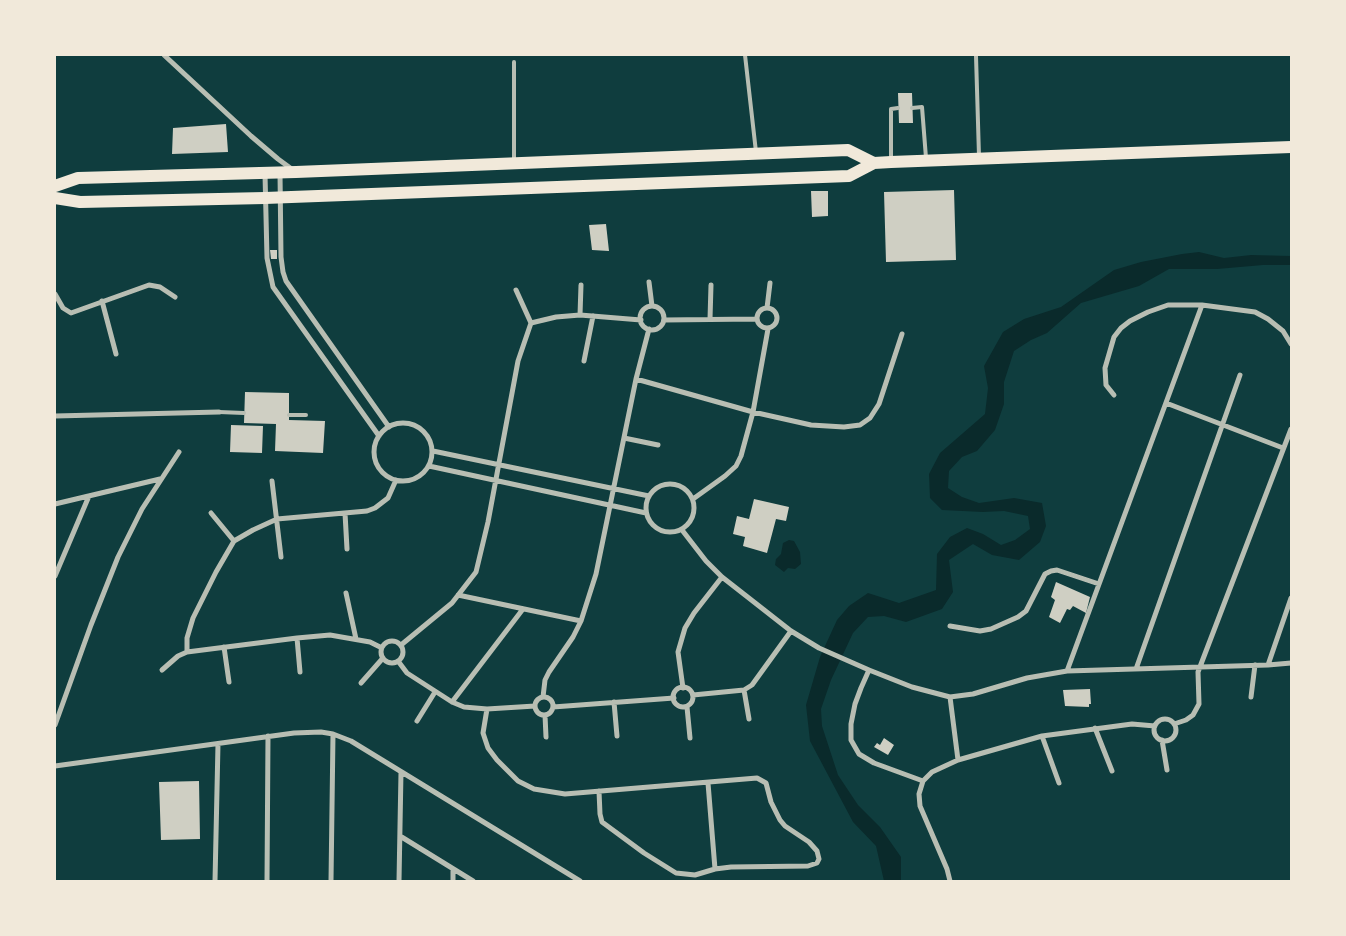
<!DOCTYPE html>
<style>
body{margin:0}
#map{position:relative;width:1346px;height:936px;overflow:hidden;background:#0f3d3e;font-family:Jost,sans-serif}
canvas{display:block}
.frame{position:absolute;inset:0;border:56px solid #f1e9da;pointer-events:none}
</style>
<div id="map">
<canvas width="1346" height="936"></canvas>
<div class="frame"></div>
</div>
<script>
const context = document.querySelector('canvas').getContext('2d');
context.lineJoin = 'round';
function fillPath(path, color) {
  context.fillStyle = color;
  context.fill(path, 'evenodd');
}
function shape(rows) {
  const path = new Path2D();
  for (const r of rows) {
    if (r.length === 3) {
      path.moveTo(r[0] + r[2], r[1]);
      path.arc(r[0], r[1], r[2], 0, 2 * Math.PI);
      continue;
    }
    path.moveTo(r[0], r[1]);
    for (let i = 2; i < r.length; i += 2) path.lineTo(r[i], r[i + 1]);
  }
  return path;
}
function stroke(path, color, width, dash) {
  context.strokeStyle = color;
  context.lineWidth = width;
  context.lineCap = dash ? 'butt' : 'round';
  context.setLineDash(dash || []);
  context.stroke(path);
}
const water = shape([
 [1199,252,1224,258,1251,255,1291,256,1291,265,1263,265,1217,269,1169,269,1139,286,1081,303,1047,333,1031,340,1014,351,1004,382,1004,404,995,430,977,451,962,457,949,471,948,488,962,497,979,503,1014,498,1042,503,1046,526,1040,542,1019,560,992,555,973,544,949,560,953,592,942,609,906,622,884,616,868,617,853,633,831,680,821,709,822,726,838,775,858,805,880,827,901,857,901,881,884,881,876,846,853,822,810,741,806,705,820,657,837,620,849,606,868,593,899,603,936,590,937,554,950,537,967,528,983,534,1001,545,1015,540,1030,529,1028,516,1004,511,983,512,942,510,930,498,929,474,940,453,985,414,988,388,984,366,1003,332,1024,319,1061,307,1114,270,1141,262,1182,254],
 [789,540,794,541,800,552,801,564,795,569,788,568,784,572,775,565,776,559,781,554,783,543]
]);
const building = shape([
 [898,93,912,93,913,123,899,123],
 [226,124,228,152,172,154,173,128],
 [954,190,956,260,886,262,884,192],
 [811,191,828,191,828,216,812,217],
 [606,224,609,251,592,250,589,225],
 [270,250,277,250,277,259,271,259],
 [245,392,289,393,289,420,325,421,323,453,275,451,276,424,244,423],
 [231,425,263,426,262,453,230,452],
 [754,499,789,507,786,521,776,519,767,553,743,546,745,537,733,534,737,516,749,519],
 [1056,582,1090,597,1086,613,1073,606,1070,610,1067,609,1060,623,1049,617,1055,600,1051,597],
 [1090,689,1091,704,1089,704,1089,707,1065,706,1063,690],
 [884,738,894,745,888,755,874,747,877,743,880,745],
 [199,781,200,839,161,840,159,782]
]);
const service = shape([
 [745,55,756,152],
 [976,56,979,156],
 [912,108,922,107,926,158],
 [891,159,891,109,898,108],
 [514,160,514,62],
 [219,412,244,413],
 [289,415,306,415]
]);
const minor = shape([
 [164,55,251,136,278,159,293,170],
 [280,173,281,257,283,272,286,281,389,427],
 [265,174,267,258,273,287,379,436],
 [649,282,652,306],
 [516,290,531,323],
 [55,294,63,308,71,313,149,285,160,287,175,297],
 [102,301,116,354],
 [652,318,12],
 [767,318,10],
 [767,308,770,283],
 [580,315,581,285],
 [710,319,711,285],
 [664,320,756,319],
 [531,323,556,317,580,315,641,320],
 [584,361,593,316],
 [636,379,753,412,811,425,844,427,860,425,870,418,879,404,902,334],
 [1114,395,1106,385,1105,368,1114,337,1121,328,1130,321,1148,312,1168,305,1202,305,1255,312,1268,319,1283,331,1291,344],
 [1166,403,1283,448],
 [55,416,219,412],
 [403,452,29],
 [624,438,658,445],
 [433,451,649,496],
 [429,466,646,513],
 [272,481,281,557],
 [670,508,24],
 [693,499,725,476,736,466,741,456,753,412,768,329],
 [55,504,160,479],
 [211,513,234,541],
 [345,513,347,549],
 [682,530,706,561,722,577,791,631,819,648,869,670,912,687,950,697,973,694,1027,678,1067,671,1268,665,1291,663],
 [55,576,89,496],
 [346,593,356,639],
 [458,595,581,621],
 [950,626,980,631,991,629,1018,617,1026,611,1045,574,1051,571,1057,570,1099,584],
 [297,638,300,672],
 [392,652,11],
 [401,645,452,603,476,572,488,522,518,361,531,323],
 [224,647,229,682],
 [187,652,187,638,193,618,216,572,234,541,253,530,277,519,367,511,375,508,388,498,396,480],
 [398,661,407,673,452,702,464,707,487,709,535,706],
 [1268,665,1291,598],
 [1136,669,1240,375],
 [162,670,178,656,187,652,297,638,330,635,370,642,382,648],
 [869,670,861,688,855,704,851,724,851,740,859,754,874,763,923,781],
 [1067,671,1202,305],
 [361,683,383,658],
 [683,697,10],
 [683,688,678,652,685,628,694,613,722,577],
 [744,690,749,719],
 [693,695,744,690,752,685,791,631],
 [543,697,545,680,549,672,573,637,581,621,596,574,636,379,649,329],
 [950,697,958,760],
 [1251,697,1255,665],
 [544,706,9],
 [452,702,523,609],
 [614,702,617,736],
 [553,707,674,698],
 [687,707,690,738],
 [487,709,483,733,488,748,497,760,518,781,534,789,565,794,757,778,766,783,771,802,780,820,785,826,809,842,817,851,819,859,817,863,808,866,731,867,715,869,695,875,676,873,644,853,602,822,600,814,599,791],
 [545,715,546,737],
 [1165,730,11],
 [417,721,435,692],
 [1174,724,1186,720,1193,715,1199,704,1198,672,1291,429],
 [55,725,91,625,118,557,142,509,179,452],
 [1095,728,1112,771],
 [1042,736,1059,783],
 [1162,740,1167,770],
 [55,766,294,733,321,732,333,734,351,741,580,881],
 [708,783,715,869],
 [400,836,473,881],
 [215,881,218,744],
 [267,881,268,736],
 [331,881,333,734],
 [399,881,401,772],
 [453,881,453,869],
 [950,881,947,869,920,806,919,794,923,781,932,772,958,760,1042,736,1132,724,1155,726]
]);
const trunk = shape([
 [55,186,78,178,296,172,848,150,874,163],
 [55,198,80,202,265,198,849,176,874,163,891,162,1291,147]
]);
fillPath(water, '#0a2a2b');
fillPath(building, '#cfcfc3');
stroke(service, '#b8beb3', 4);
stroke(minor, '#b8beb3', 5);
stroke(trunk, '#f1e9da', 12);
</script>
